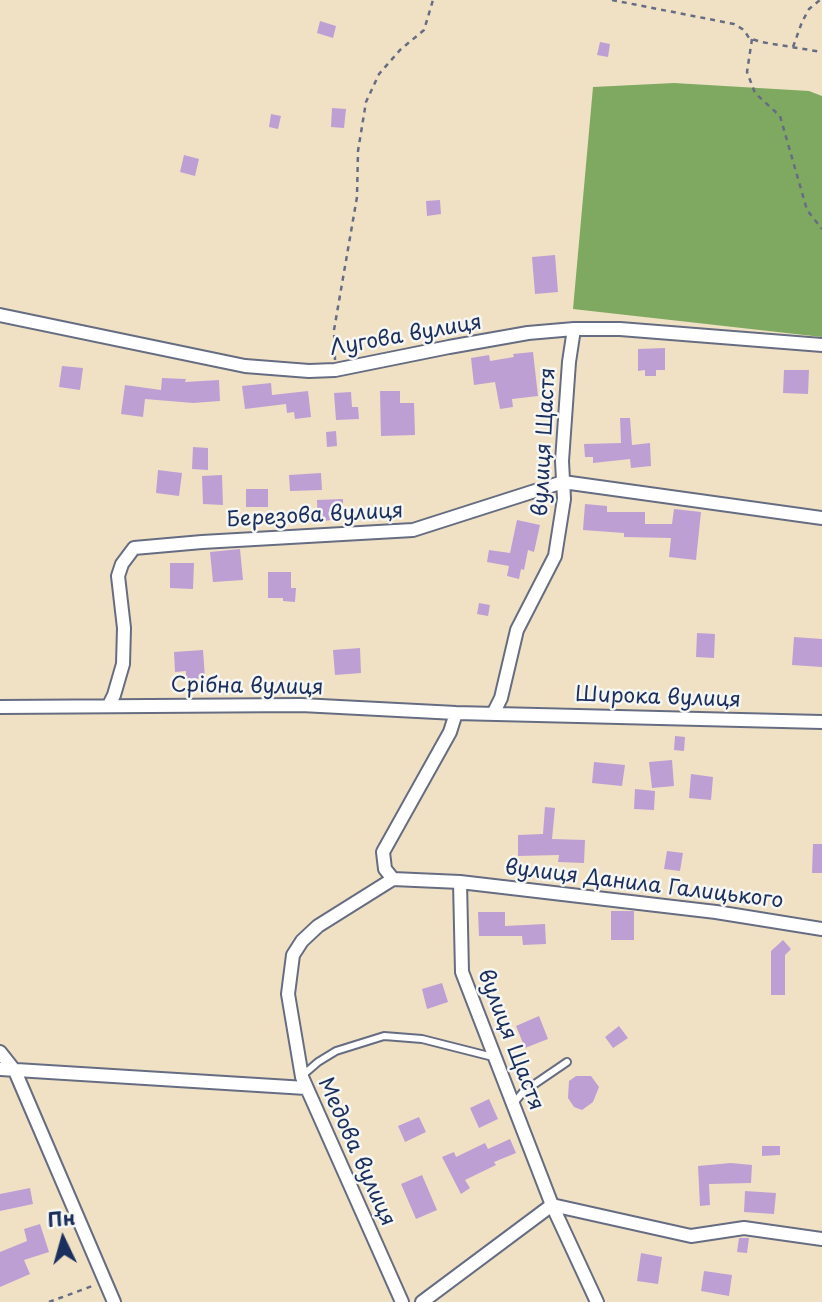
<!DOCTYPE html>
<meta charset="utf-8">
<style>
body{margin:0}
#map{position:relative;width:822px;height:1302px;overflow:hidden;background:#f0e1c5;font-family:"Playpen Sans",sans-serif}
canvas{display:block}
.north{position:absolute;left:28px;top:1204px;width:70px;height:70px;-webkit-text-stroke:5px #f6f6f2;paint-order:stroke;rotate:355deg;font-size:19px;font-weight:700;line-height:28px;text-align:center;color:#1b2f5e}
.north::after{content:'';display:block;margin:auto;width:24px;height:32px;background:#1b2f5e;clip-path:polygon(50% 0,100% 100%,50% 72%,0 100%)}
</style>
<div id="map">
<canvas width="822" height="1302"></canvas>
<div class="north">Пн</div>
</div>
<script>
const context = document.querySelector('canvas').getContext('2d');
context.lineJoin = 'round';
function fillPath(path, color) {
  context.fillStyle = color;
  context.fill(path, 'evenodd');
}
function shape(rows) {
  const path = new Path2D();
  for (const r of rows) {
    path.moveTo(r[0], r[1]);
    for (let i = 2; i < r.length; i += 2) path.lineTo(r[i], r[i + 1]);
  }
  return path;
}
function stroke(path, color, width, dash) {
  context.strokeStyle = color;
  context.lineWidth = width;
  context.lineCap = dash ? 'butt' : 'round';
  context.setLineDash(dash || []);
  context.stroke(path);
}
function label(font, color, halo, rows, align = 'center') {
  context.font = font + ' "Playpen Sans",sans-serif';
  context.lineWidth = 5;
  context.setLineDash([]);
  context.textBaseline = 'middle';
  context.strokeStyle = halo;
  context.fillStyle = color;
  for (const [text, x, y, turn = 0] of rows) {
    context.save();
    context.translate(x, y);
    context.rotate((+turn || 0) * Math.PI / 180);
    context.textAlign = isNaN(turn) ? turn : align;
    if (halo) context.strokeText(text, 0, 0);
    context.fillText(text, 0, 0);
    context.restore();
  }
}
const forest = shape([
 [674,83,809,91,822,96,822,337,573,309,593,87]
]);
const building = shape([
 [320,21,336,26,333,38,317,33],
 [600,42,610,44,608,57,597,55],
 [332,108,346,109,344,128,331,127],
 [271,114,281,116,278,129,269,127],
 [184,155,199,159,195,176,180,172],
 [440,200,441,214,427,216,426,201],
 [555,255,558,292,535,294,532,257],
 [665,348,665,370,656,370,656,376,645,376,645,370,638,371,638,349],
 [533,352,538,396,512,399,513,407,500,409,495,382,474,385,471,358,489,355,490,361,514,357,513,354],
 [62,366,83,368,80,390,59,387],
 [784,370,809,370,808,394,783,393],
 [162,378,186,379,185,382,219,380,220,401,193,403,145,399,143,417,121,414,125,385,161,390],
 [271,383,272,395,308,391,311,417,295,419,294,412,287,413,286,404,245,409,242,386],
 [380,391,400,391,400,403,414,403,415,435,381,436],
 [351,392,352,407,358,407,359,419,336,420,334,393],
 [620,418,630,418,632,445,650,443,651,466,631,468,630,459,593,463,593,457,585,457,584,444,621,443],
 [336,431,337,446,327,447,326,432],
 [193,447,208,448,208,470,192,469],
 [158,470,182,473,179,496,156,493],
 [321,473,322,490,290,491,289,475],
 [222,475,223,505,203,504,202,476],
 [246,489,268,489,268,507,246,507],
 [343,499,343,518,318,522,317,500],
 [585,504,607,506,607,512,645,512,645,524,672,524,674,509,701,512,696,560,669,557,671,538,624,537,624,533,583,530],
 [517,520,540,525,534,552,528,550,524,570,521,569,519,579,507,576,509,566,487,562,489,550,510,553],
 [240,549,243,580,213,582,210,552],
 [170,563,194,563,193,589,170,588],
 [268,572,291,572,291,588,296,588,295,602,283,601,283,598,268,598],
 [479,603,490,605,488,616,477,614],
 [697,633,715,634,714,658,696,657],
 [794,637,822,639,822,667,792,665],
 [360,648,361,673,335,675,333,650],
 [203,650,205,678,186,680,186,671,175,672,174,652],
 [675,736,685,737,684,751,674,750],
 [672,760,674,786,652,788,649,762],
 [594,762,625,765,622,786,592,783],
 [691,774,713,777,711,800,689,798],
 [635,789,655,791,654,810,634,809],
 [545,807,555,808,552,839,585,840,584,863,558,862,559,855,518,856,518,835,543,834],
 [813,844,822,844,822,873,812,873],
 [667,851,683,853,680,871,664,869],
 [611,911,634,911,634,940,611,940],
 [478,912,505,912,505,926,545,924,546,944,523,945,522,936,479,936],
 [783,940,791,949,785,955,785,995,771,995,771,951],
 [442,983,448,1002,427,1009,422,989],
 [539,1016,548,1039,525,1048,516,1026],
 [619,1026,628,1038,613,1048,605,1037],
 [576,1076,591,1076,599,1087,593,1102,582,1110,574,1107,568,1098,569,1081],
 [489,1099,498,1119,479,1128,470,1108],
 [419,1117,426,1132,405,1142,398,1126],
 [510,1139,516,1153,494,1162,496,1165,465,1180,470,1188,461,1194,442,1157,454,1152,456,1157,485,1143,488,1149],
 [762,1146,780,1146,780,1155,762,1156],
 [731,1163,752,1165,751,1183,709,1184,710,1205,700,1206,698,1166],
 [422,1175,437,1210,416,1219,401,1184],
 [30,1188,33,1204,0,1211,0,1194],
 [745,1191,776,1193,774,1214,744,1212],
 [40,1224,49,1252,24,1260,30,1274,0,1287,0,1252,27,1241,24,1229],
 [739,1238,749,1238,747,1253,737,1252],
 [641,1253,662,1257,658,1284,637,1281],
 [704,1271,732,1275,729,1296,701,1291]
]);
const path = shape([
 [612,0,734,24,744,30,749,38,761,42,822,52],
 [752,39,747,72,755,93,780,116,807,210,822,229],
 [793,47,802,22,809,9,820,0],
 [335,360,334,330,357,197,358,151,366,102,379,74,400,50,424,30,433,0],
 [49,1302,95,1285]
]);
const lane = shape([
 [303,1075,318,1062,336,1051,384,1036,422,1039,493,1057],
 [514,1103,523,1092,567,1062]
]);
const street = shape([
 [0,315,245,366,309,371,335,370,449,347,528,333,574,329,620,329,822,345],
 [109,705,114,695,123,664,124,628,118,576,122,564,134,548,202,542,413,530,563,482,822,518],
 [0,707,301,705,456,713,822,722],
 [494,712,501,698,517,630,555,556,564,499,562,461,569,362,574,329],
 [393,879,385,869,383,852,450,732,456,713],
 [460,882,462,972,552,1205,597,1302],
 [0,1052,15,1071,114,1302],
 [0,1069,306,1088],
 [552,1205,691,1236,744,1228,822,1239],
 [402,1302,302,1077,288,994,293,955,302,941,318,926,393,879,460,882,716,912,822,929],
 [422,1302,552,1205]
]);
const streetNames = [
 ["Лугова вулиця",406,336,-10],
 ["вулиця Щастя",545,442,-87],
 ["Березова вулиця",315,516,-3],
 ["Срібна вулиця",247,687,1],
 ["Широка вулиця",658,698,2],
 ["вулиця Данила Галицького",644,885,7],
 ["вулиця Щастя",510,1040,69],
 ["Медова вулиця",356,1152,66]
];
fillPath(forest, '#7fa960');
fillPath(building, '#bd9fd4');
stroke(lane, '#666d82', 10);
stroke(street, '#666d82', 16);
stroke(path, '#666d82', 2.5, [5, 5]);
stroke(lane, '#fff', 6);
stroke(street, '#fff', 12);
label('21px', '#1b2f5e', '#f6f6f2', streetNames);
</script>
